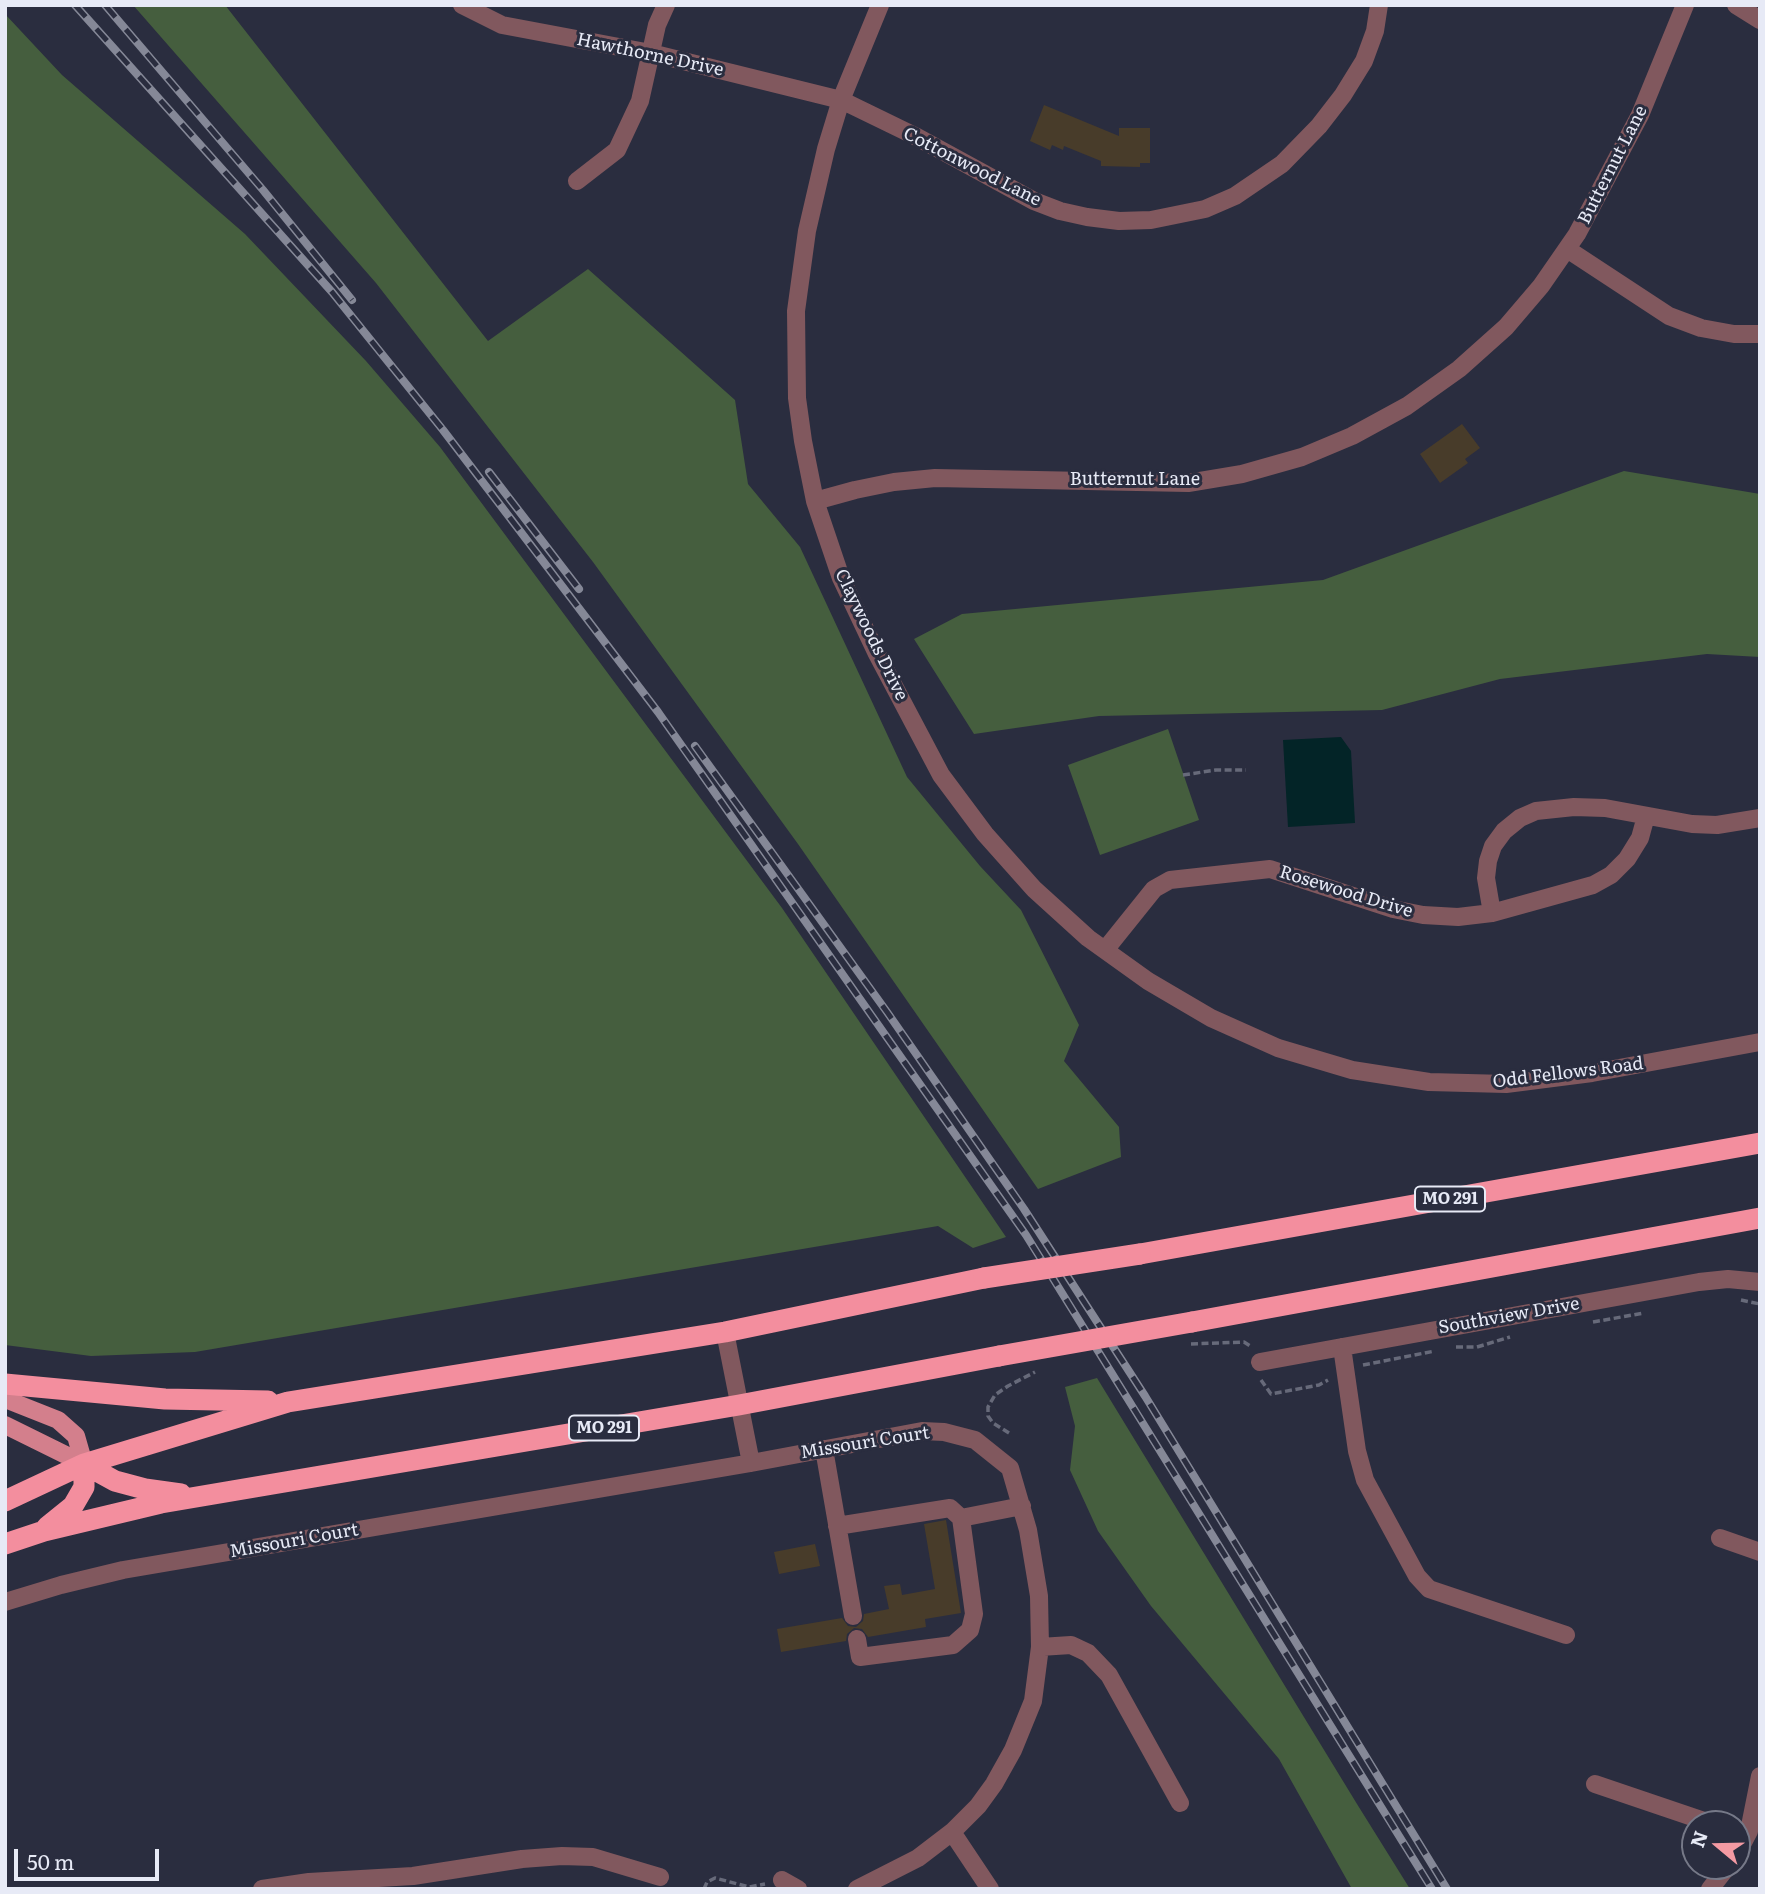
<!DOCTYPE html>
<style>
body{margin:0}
#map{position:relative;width:1765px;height:1894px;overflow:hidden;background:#2a2d3f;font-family:Literata,serif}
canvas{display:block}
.frame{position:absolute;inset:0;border:7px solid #e7eaf6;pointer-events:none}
.north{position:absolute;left:1681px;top:1810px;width:70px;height:70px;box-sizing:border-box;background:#2a2d3f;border:2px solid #767988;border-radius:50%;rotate:289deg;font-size:19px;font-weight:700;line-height:28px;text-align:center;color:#e7eaf6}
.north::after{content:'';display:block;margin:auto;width:24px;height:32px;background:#f49aa3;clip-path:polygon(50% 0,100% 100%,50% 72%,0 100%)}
.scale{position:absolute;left:14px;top:1849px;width:145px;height:32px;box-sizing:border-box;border:4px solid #e7eaf6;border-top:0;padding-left:9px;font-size:21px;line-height:24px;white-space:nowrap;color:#e7eaf6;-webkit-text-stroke:5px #2a2d3f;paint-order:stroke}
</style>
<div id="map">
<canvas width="1765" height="1894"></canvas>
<div class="frame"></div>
<div class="north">N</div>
<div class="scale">50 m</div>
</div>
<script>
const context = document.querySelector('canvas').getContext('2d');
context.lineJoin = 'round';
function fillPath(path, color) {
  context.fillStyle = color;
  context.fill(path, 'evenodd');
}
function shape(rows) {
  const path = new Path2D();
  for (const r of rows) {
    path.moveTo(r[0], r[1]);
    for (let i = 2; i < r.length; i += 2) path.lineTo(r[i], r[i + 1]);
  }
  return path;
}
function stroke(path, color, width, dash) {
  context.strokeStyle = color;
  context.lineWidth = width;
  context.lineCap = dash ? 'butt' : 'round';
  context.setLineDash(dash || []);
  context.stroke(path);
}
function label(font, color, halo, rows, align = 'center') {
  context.font = font + ' Literata,serif';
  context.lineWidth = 6;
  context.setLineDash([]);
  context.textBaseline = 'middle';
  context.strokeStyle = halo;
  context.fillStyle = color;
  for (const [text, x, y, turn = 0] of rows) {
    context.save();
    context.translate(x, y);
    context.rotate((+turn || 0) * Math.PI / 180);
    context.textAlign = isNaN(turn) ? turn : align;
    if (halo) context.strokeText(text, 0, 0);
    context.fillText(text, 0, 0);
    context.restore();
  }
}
const green = shape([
 [133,5,225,5,488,341,588,269,735,400,748,484,800,547,907,777,980,866,1021,910,1079,1025,1064,1061,1119,1127,1121,1157,1038,1189,798,844,593,562,376,283],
 [5,14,62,75,245,234,366,361,440,447,782,908,1006,1237,973,1248,938,1226,195,1352,91,1356,5,1345],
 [1624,471,1760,494,1760,657,1707,654,1500,679,1382,710,1099,716,974,734,914,639,962,614,1323,580],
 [1168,729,1199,820,1100,855,1068,765],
 [1097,1378,1357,1804,1410,1889,1352,1889,1279,1759,1151,1606,1098,1531,1070,1470,1075,1426,1065,1387]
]);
const water = shape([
 [1341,737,1351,751,1355,823,1288,827,1283,740]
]);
const building = shape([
 [1044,105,1119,136,1119,128,1150,128,1150,163,1140,163,1140,167,1101,166,1101,161,1064,146,1063,150,1052,145,1050,150,1030,141],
 [1462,424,1480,448,1465,459,1468,463,1440,483,1420,454],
 [946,1520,961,1613,925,1619,926,1627,868,1637,862,1629,854,1628,847,1634,846,1641,781,1652,777,1629,842,1618,848,1626,856,1627,863,1621,864,1614,889,1609,884,1586,900,1584,902,1595,935,1589,924,1524],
 [815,1544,820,1566,779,1574,774,1552]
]);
const path = shape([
 [1183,775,1216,770,1246,770],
 [1741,1300,1760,1304],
 [1593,1322,1644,1313],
 [1191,1344,1244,1342,1252,1347],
 [1456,1347,1477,1347,1510,1337],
 [1363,1365,1435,1351],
 [1261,1380,1271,1394,1319,1385,1328,1380],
 [1009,1433,993,1423,988,1416,988,1407,995,1395,1008,1386,1035,1372],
 [704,1889,707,1882,715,1878,749,1887,765,1884]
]);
const minor = shape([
 [462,5,502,25,651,53,841,100,915,136,1034,201,1060,211,1087,217,1119,221,1151,220,1205,209,1235,196,1282,164,1319,126,1343,95,1364,61,1375,31,1379,5],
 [880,5,841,100,826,149,807,231,796,311,797,398,803,441,815,501,841,578,876,652,941,775,985,834,1034,889,1088,938,1148,981,1211,1018,1278,1048,1352,1070,1429,1082,1506,1084,1592,1073,1760,1042],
 [1736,5,1760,20],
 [577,181,617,150,640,101,657,25,666,5],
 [1567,249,1669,316,1701,328,1734,334,1760,334],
 [815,501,855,490,894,482,935,478,1188,483,1242,474,1302,457,1352,436,1407,406,1459,369,1506,327,1541,286,1577,234,1640,115,1685,5],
 [1492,913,1486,878,1488,861,1493,846,1504,831,1520,818,1536,811,1574,807,1605,808,1692,824,1717,825,1760,818],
 [1105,950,1154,889,1170,880,1270,869,1393,909,1423,915,1458,917,1492,913,1593,885,1611,875,1627,859,1640,838,1646,816],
 [725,1332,751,1463],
 [1342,1347,1357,1451,1365,1480,1417,1576,1429,1589,1566,1635],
 [1260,1362,1699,1282,1728,1279,1760,1282],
 [824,1449,853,1616],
 [837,1526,950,1508,961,1518],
 [1720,1538,1760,1552],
 [5,1602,61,1585,123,1570,751,1463,922,1431,944,1432,975,1440,1010,1468,1028,1530,1039,1596,1040,1647,1033,1701,1013,1750,994,1784,978,1806,952,1832,918,1858,857,1889],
 [857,1639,860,1657,953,1645,970,1630,974,1614,961,1518,1022,1506],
 [1040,1647,1071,1645,1088,1653,1109,1675,1180,1803],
 [1595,1784,1713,1824],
 [952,1832,990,1889],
 [1737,1854,1749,1831,1760,1776],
 [782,1880,798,1889],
 [262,1889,309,1882,413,1876,522,1859,562,1856,593,1857,660,1877],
 [1710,1889,1728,1866]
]);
const major = shape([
 [5,1399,58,1420,76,1436,84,1464],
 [5,1425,84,1464]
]);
const highway = shape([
 [1140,1254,1760,1143],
 [1192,1322,1760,1218],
 [5,1384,165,1399,268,1401],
 [84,1464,115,1481,145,1489,181,1494],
 [5,1501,84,1464,288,1402,725,1332,984,1278],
 [47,1527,73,1506,84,1487,84,1464],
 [5,1544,44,1531,161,1503,739,1405,999,1356]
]);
const rail = shape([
 [75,5,332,292,443,430,658,712,1026,1235,1432,1889],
 [105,5,263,190,352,300],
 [489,472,579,589],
 [695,746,887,1012,1024,1209,1145,1396,1447,1889]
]);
const highwayBridge = shape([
 [984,1278,1140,1254],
 [999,1356,1192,1322]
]);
const shields = [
 [1450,1199,70],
 [604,1428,70]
];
const shieldNames = [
 ["MO 291",1450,1199],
 ["MO 291",604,1428]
];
const streetNames = [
 ["Hawthorne Drive",650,55,12],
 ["Butternut Lane",1613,165,-63],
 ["Cottonwood Lane",972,167,27],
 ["Butternut Lane",1135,480],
 ["Claywoods Drive",871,635,64],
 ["Rosewood Drive",1346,892,17],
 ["Odd Fellows Road",1568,1073,-7],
 ["Southview Drive",1509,1316,-10],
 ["Missouri Court",865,1443,-9],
 ["Missouri Court",294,1541,-10]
];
fillPath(green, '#455e3e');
fillPath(water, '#032427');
fillPath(building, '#483c2a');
stroke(path, '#676a7a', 3.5, [7, 3.5]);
stroke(minor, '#81585e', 18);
stroke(major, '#d37f8c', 18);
stroke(highway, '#f38e9e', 21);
stroke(rail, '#858897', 8);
stroke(rail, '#2a2d3f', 5, [16]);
stroke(highwayBridge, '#f38e9e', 21);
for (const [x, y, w] of shields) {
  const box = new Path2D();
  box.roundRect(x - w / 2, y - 12.5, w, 25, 5);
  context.fillStyle = '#2a2d3f';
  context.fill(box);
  stroke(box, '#e7eaf6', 2);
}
label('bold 16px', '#e7eaf6', null, shieldNames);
label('18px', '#e7eaf6', '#2a2d3f', streetNames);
</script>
